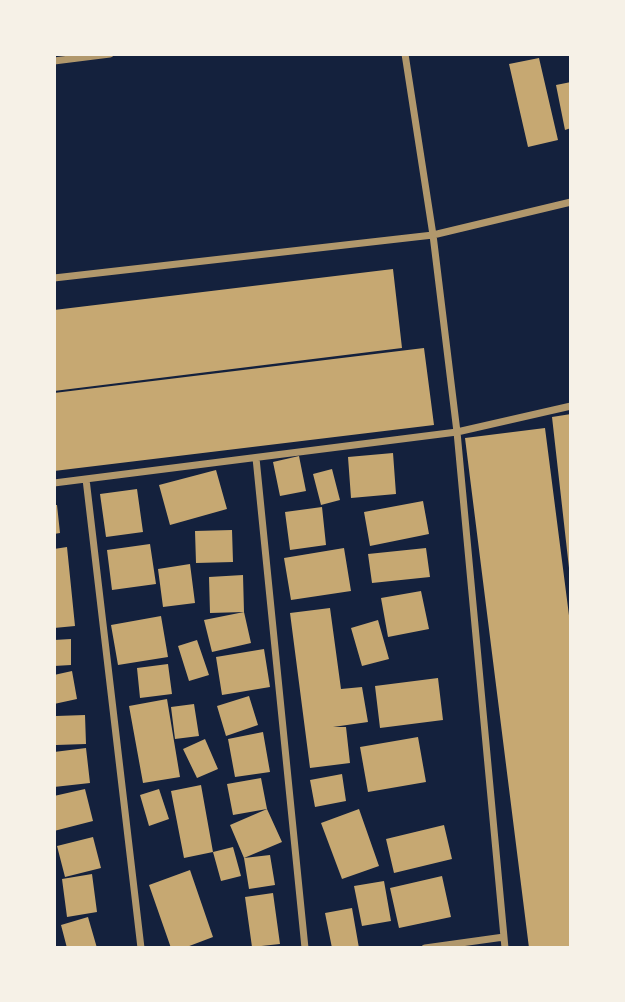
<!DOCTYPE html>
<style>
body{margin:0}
#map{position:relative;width:625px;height:1002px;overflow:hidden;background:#14213d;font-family:"Noto Serif",serif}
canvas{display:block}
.frame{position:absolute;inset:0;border:56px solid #f6f1e7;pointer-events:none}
</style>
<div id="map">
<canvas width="625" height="1002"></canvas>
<div class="frame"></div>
</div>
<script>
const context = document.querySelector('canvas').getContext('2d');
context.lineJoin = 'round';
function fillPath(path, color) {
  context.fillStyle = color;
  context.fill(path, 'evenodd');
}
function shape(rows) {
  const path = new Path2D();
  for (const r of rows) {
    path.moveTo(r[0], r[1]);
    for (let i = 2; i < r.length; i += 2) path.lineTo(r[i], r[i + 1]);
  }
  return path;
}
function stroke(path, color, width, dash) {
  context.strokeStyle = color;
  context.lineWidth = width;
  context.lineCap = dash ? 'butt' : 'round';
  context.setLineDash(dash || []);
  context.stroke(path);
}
const building = shape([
 [539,58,558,140,528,147,509,64],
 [571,82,571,128,565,130,556,85],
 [393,269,402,348,54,391,54,310],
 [424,348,434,425,54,471,54,393],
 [571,414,571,568,569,568,552,417],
 [545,428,571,631,571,948,529,948,465,438],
 [393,453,396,494,351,498,348,457],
 [299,456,306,491,280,496,273,462],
 [332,469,340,500,321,505,313,474],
 [216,470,227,509,170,525,159,485],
 [137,489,143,532,106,537,100,494],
 [423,501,429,534,370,546,364,512],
 [54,505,57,505,60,533,54,534],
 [322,507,326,545,290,550,285,512],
 [232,530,233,562,196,563,195,531],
 [150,544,156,584,112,590,107,550],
 [67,547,75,626,54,628,54,549],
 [344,548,351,591,291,600,284,558],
 [426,548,430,577,372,583,368,554],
 [190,564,195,603,163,607,158,569],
 [243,575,244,612,251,643,212,652,204,620,244,612,210,613,209,577],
 [421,591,429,629,388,637,381,598],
 [330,608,341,689,362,687,368,722,333,727,346,727,350,763,310,768,290,613],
 [161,616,168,657,118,665,111,625],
 [378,620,389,659,362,666,351,628],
 [71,639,71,665,54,666,54,640],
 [197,640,209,675,189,681,178,646],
 [264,649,270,687,222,695,216,657],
 [168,664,172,694,140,698,137,668],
 [72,671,77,699,54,704,54,675],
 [438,678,443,720,380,728,375,686],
 [249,696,258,725,226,736,217,706],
 [167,699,180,777,143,783,129,706],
 [194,704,199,736,175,739,171,707],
 [85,715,86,744,56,745,56,716],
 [263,732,270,772,235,777,228,739],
 [418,737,426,782,368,792,360,747],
 [205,739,218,769,197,778,183,749],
 [86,748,90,783,54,787,54,752],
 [342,774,346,801,315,807,310,780],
 [261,778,267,809,233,815,227,784],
 [201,785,213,852,184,858,171,791],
 [85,789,93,821,54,831,54,796],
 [159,789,169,819,149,826,140,795],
 [267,809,282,842,244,858,230,825],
 [359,809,379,866,342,879,321,823],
 [444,825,452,859,394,873,386,839],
 [93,837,101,868,65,877,57,846],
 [233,847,241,876,221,881,213,852],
 [270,855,275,885,249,889,244,858],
 [190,870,213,937,184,948,171,948,149,885],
 [92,874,97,912,67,917,62,879],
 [442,876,451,917,399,928,390,888],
 [384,881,391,921,362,926,354,886],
 [273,893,280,944,252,947,245,897],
 [352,908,359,948,332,948,325,913],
 [88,917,97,948,67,948,61,925]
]);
const minor = shape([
 [405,54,433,235,457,432,505,948],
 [54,61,110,54],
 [54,278,433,235,571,202],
 [256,458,305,948],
 [86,479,141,948],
 [54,483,457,432,571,406],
 [425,948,504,937]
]);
fillPath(building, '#c6a872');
stroke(minor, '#b1986c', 7);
</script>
